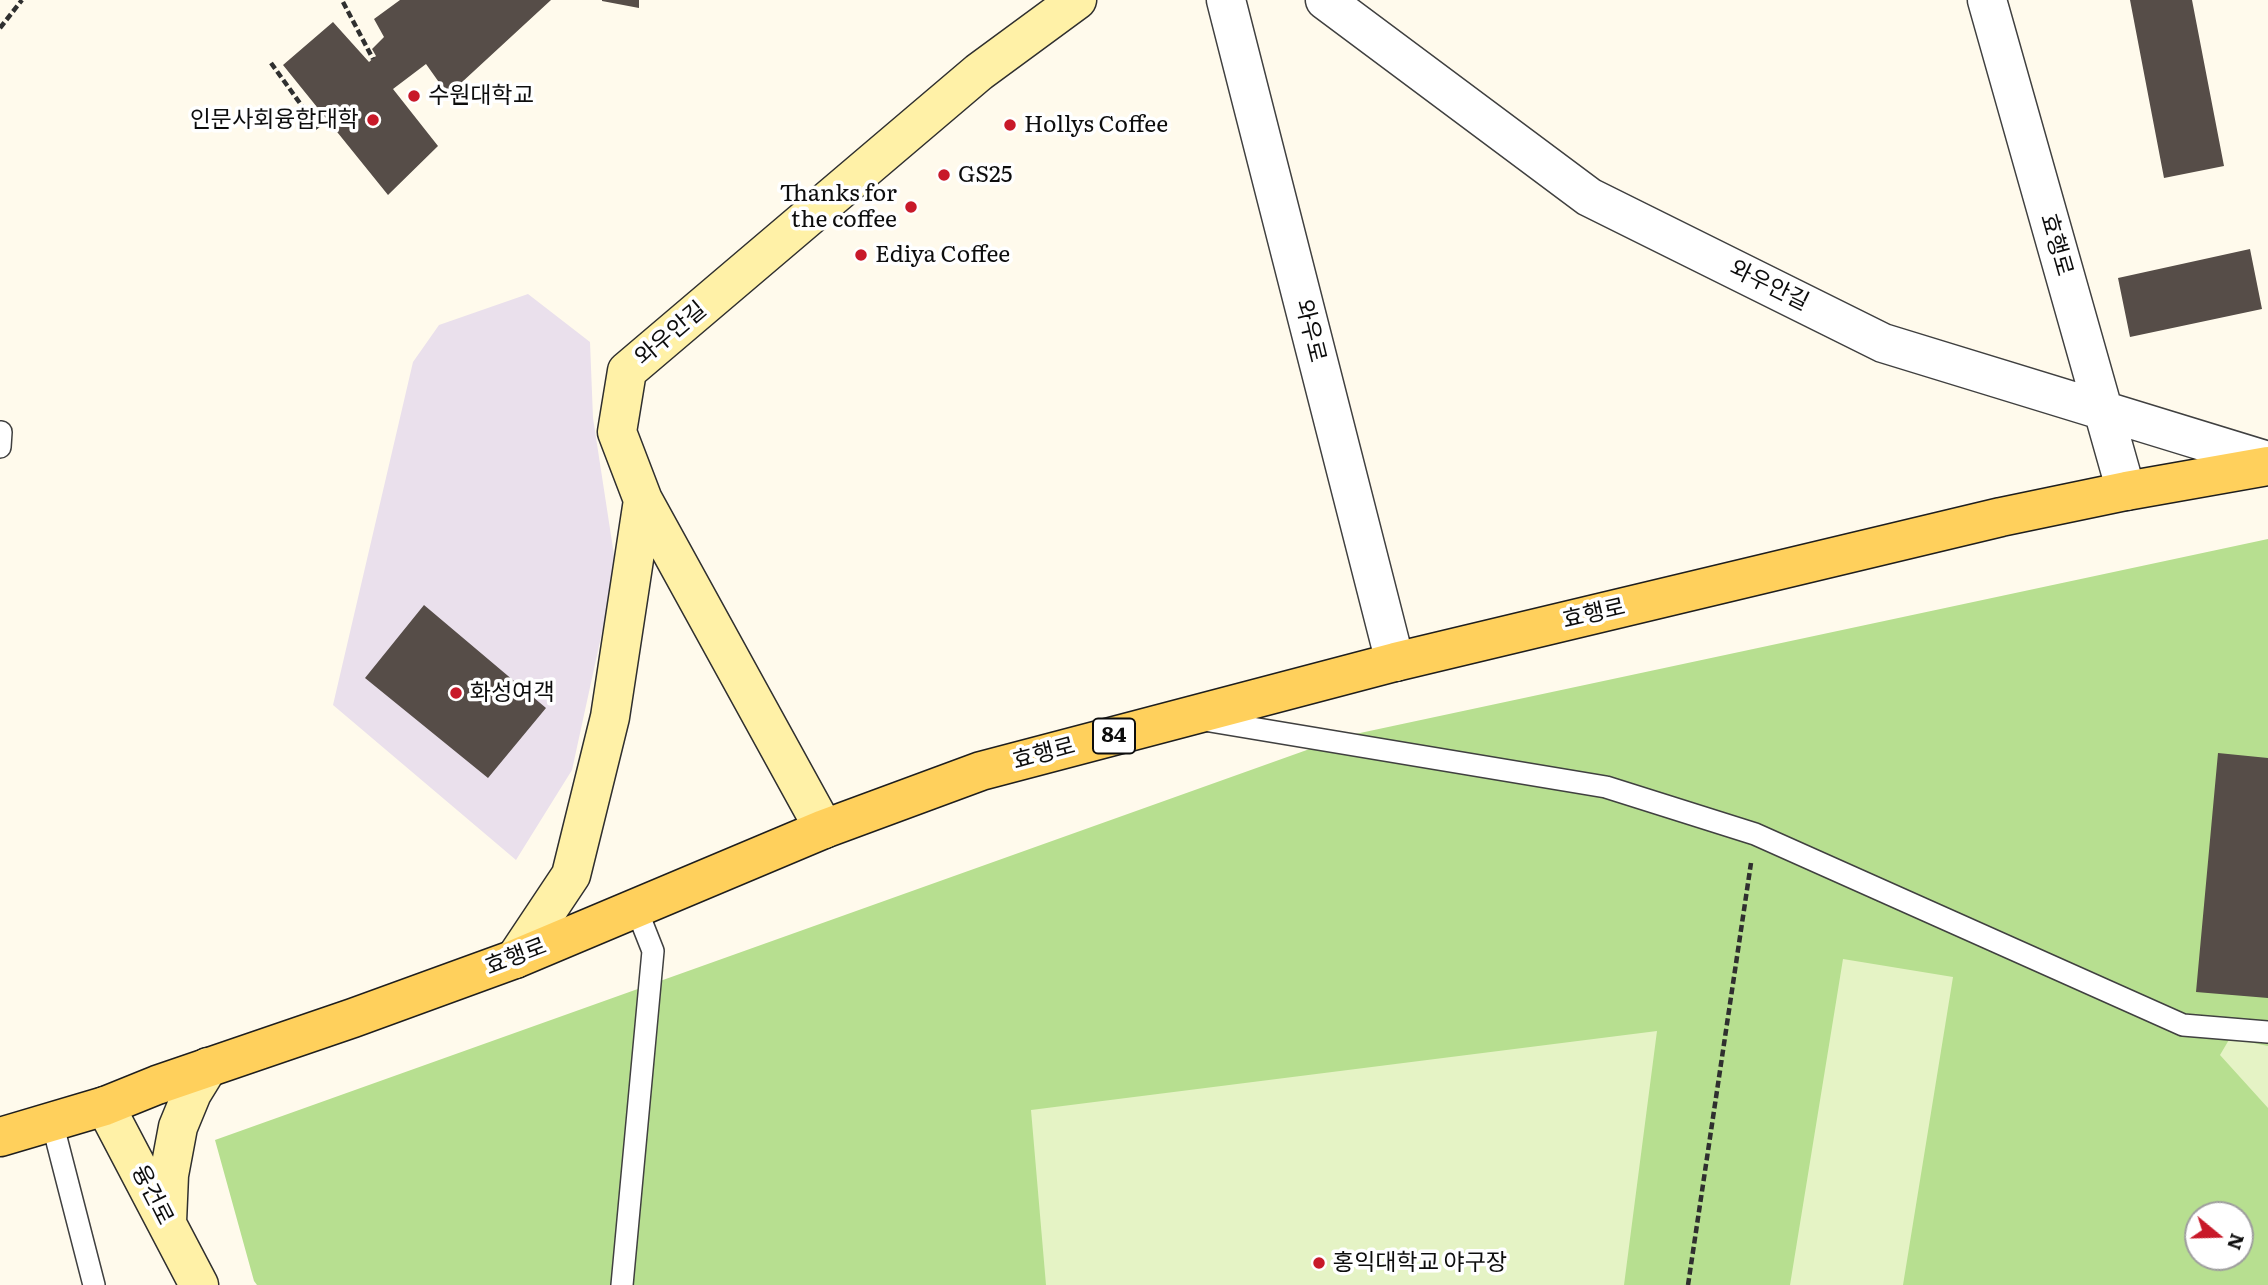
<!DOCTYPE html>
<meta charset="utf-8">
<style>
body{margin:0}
#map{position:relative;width:2268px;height:1285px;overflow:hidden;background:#fffaec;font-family:Literata,serif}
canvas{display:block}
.north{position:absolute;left:2184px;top:1201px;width:70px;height:70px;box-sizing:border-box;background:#fff;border:2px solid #9e9e9e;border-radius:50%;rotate:109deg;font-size:19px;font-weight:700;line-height:28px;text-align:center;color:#0d0d0d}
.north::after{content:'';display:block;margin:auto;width:24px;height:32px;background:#c81929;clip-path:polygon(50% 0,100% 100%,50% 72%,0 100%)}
</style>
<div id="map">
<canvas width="2268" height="1285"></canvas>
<div class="north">N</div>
</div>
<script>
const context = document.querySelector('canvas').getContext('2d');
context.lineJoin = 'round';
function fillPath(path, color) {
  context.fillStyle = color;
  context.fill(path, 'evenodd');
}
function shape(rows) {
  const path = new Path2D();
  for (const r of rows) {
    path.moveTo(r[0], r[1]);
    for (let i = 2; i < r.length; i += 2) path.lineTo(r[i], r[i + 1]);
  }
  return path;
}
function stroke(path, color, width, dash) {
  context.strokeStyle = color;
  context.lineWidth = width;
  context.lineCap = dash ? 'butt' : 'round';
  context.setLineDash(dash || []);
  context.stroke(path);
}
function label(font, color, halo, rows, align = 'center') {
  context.font = font + ' Literata,"Noto Sans KR",serif';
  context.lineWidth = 7;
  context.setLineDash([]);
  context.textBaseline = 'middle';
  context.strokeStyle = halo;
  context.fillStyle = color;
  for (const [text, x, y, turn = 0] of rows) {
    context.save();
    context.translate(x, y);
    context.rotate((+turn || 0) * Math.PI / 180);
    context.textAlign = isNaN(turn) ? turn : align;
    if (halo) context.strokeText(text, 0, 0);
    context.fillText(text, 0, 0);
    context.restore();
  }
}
const industrial = shape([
 [528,294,590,342,593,418,616,568,572,770,516,860,333,705,413,362,439,325]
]);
const forest = shape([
 [2268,539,2268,1285,257,1285,254,1281,215,1140,1346,736],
 [2198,1215,2240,1215,2240,1257,2198,1257]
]);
const pitch = shape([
 [1843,959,1953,977,1903,1285,1790,1285],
 [1657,1031,1624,1285,1046,1285,1031,1110],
 [2230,1038,2268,1046,2268,1108,2220,1055]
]);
const building = shape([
 [400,0,551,0,448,95,426,64,393,89,438,146,388,195,283,65,333,22,369,62,376,56,372,49,384,37,374,19],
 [602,0,639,0,639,8,602,1],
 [2130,0,2192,0,2224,166,2164,178],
 [2250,249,2262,309,2130,337,2118,278],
 [424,605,546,708,488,778,365,678],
 [2218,753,2268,758,2268,998,2196,992]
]);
const path = shape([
 [343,2,373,59],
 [0,28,22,0],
 [271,63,320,131],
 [1688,1285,1751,863]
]);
const lane = shape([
 [0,447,1,432],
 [1204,720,1606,787,1755,834,2183,1025,2268,1032],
 [52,1122,94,1285],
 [622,1285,653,951,636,908]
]);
const street = shape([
 [1226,0,1395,662],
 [1325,0,1589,197,1883,343,2268,461],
 [1987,0,2126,491]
]);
const secondary = shape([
 [824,829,643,500,617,432,627,371,979,72,1077,0],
 [515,959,571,875,610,717,643,500],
 [105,1106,199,1285],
 [167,1222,169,1175,178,1127,192,1093,208,1067]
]);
const primary = shape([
 [0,1137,105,1106,157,1085,353,1018,515,959,824,829,981,771,1395,662,2001,517,2126,491,2268,466]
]);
const markers = [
 [414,96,7,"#c81929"],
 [373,120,7,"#c81929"],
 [1010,125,7,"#c81929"],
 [944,175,7,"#c81929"],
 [911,207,7,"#c81929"],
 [861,255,7,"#c81929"],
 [456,693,7,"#c81929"],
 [1319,1263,7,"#c81929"]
];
const shields = [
 [1114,736,42]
];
const shieldNames = [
 ["84",1114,736]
];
const poiNames = [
 ["수원대학교",428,96],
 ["인문사회융합대학",359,120,"right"],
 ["Hollys Coffee",1024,125],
 ["GS25",958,175],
 ["Thanks for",897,194,"right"],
 ["the coffee",897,220,"right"],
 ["Ediya Coffee",875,255],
 ["화성여객",470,693],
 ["홍익대학교 야구장",1333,1263]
];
const streetNames = [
 ["효행로",2056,245,74],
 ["와우안길",1769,286,26],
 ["와우로",1310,331,76],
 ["와우안길",671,334,-40],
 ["효행로",1594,614,-13],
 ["효행로",1044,754,-15],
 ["효행로",516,957,-21],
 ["융건로",152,1195,63]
];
fillPath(industrial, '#eae0ec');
fillPath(forest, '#b7df90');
fillPath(pitch, '#e5f3c5');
fillPath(building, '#564d48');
stroke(lane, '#404040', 24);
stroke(street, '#404040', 41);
stroke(secondary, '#2f2f2f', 41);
stroke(primary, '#1e1e1e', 41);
stroke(path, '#2f2f2f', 4.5, [7, 3.5]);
stroke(lane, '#fff', 21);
stroke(street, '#fff', 38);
stroke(secondary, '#fff1a7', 38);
stroke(primary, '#ffd05c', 38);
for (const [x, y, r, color] of markers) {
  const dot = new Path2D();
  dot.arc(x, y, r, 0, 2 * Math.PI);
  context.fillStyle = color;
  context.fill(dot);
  stroke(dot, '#fff', 2.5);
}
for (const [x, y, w] of shields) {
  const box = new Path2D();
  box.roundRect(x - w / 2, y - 17.5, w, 35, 5);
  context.fillStyle = '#fff';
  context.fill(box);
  stroke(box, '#0d0d0d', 2);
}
label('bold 21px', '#0d0d0d', null, shieldNames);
label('23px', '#0d0d0d', '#fff', poiNames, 'left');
label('23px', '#0d0d0d', '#fff', streetNames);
</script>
